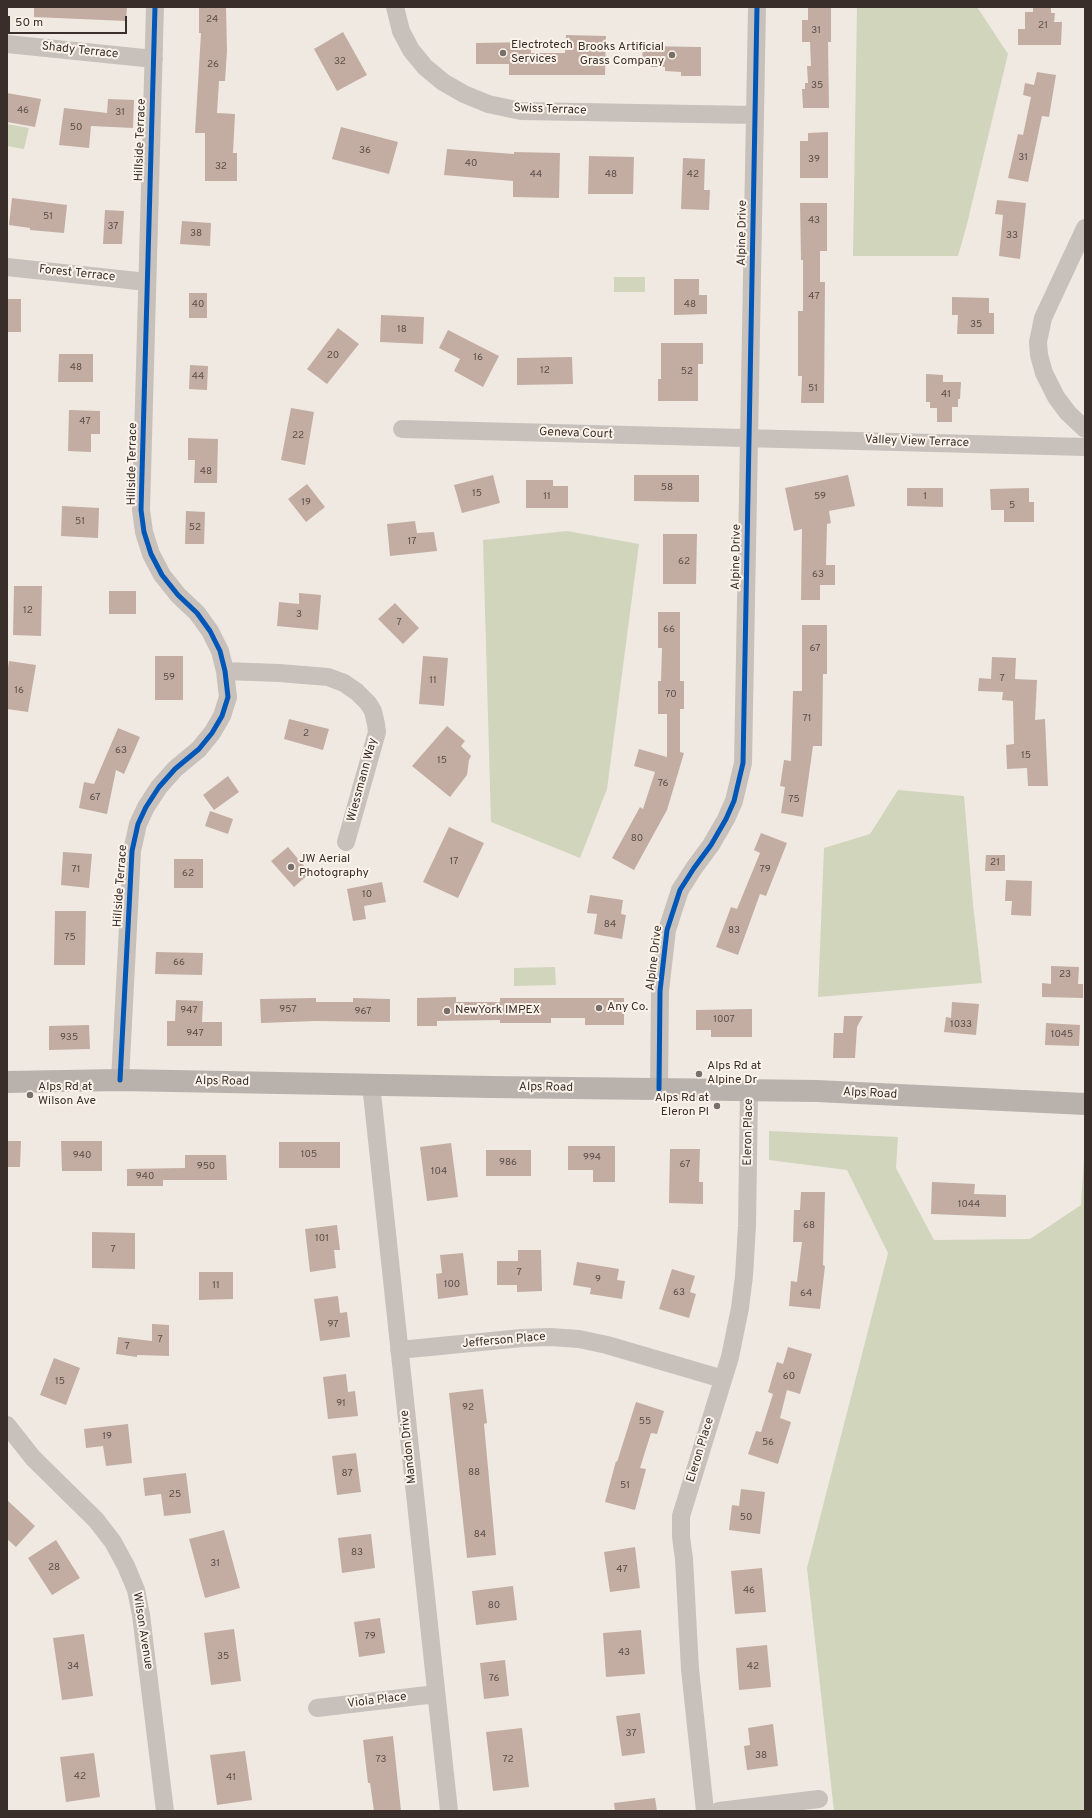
<!DOCTYPE html>
<style>
body{margin:0}
#map{position:relative;width:1092px;height:1818px;overflow:hidden;background:#efe9e2;font-family:Overpass,sans-serif}
canvas{display:block}
.frame{position:absolute;inset:0;border:8px solid #392e29;pointer-events:none}
.scale{position:absolute;left:8px;top:16px;width:119px;height:18px;box-sizing:border-box;border:2px solid #392e29;border-top:0;padding-left:5px;font-size:12px;line-height:14px;white-space:nowrap;color:#392e29;-webkit-text-stroke:3px #fbf3ea;paint-order:stroke}
</style>
<div id="map">
<canvas width="1092" height="1818"></canvas>
<div class="frame"></div>
<div class="scale">50 m</div>
</div>
<script>
const context = document.querySelector('canvas').getContext('2d');
context.lineJoin = 'round';
function fillPath(path, color) {
  context.fillStyle = color;
  context.fill(path, 'evenodd');
}
function shape(rows) {
  const path = new Path2D();
  for (const r of rows) {
    path.moveTo(r[0], r[1]);
    for (let i = 2; i < r.length; i += 2) path.lineTo(r[i], r[i + 1]);
  }
  return path;
}
function stroke(path, color, width, dash) {
  context.strokeStyle = color;
  context.lineWidth = width;
  context.lineCap = dash ? 'butt' : 'round';
  context.setLineDash(dash || []);
  context.stroke(path);
}
function label(font, color, halo, rows, align = 'center') {
  context.font = font + ' Overpass,sans-serif';
  context.lineWidth = 4;
  context.setLineDash([]);
  context.textBaseline = 'middle';
  context.strokeStyle = halo;
  context.fillStyle = color;
  for (const [text, x, y, turn = 0] of rows) {
    context.save();
    context.translate(x, y);
    context.rotate((+turn || 0) * Math.PI / 180);
    context.textAlign = isNaN(turn) ? turn : align;
    if (halo) context.strokeText(text, 0, 0);
    context.fillText(text, 0, 0);
    context.restore();
  }
}
const green = shape([
 [857,7,977,7,1008,54,966,228,958,256,853,256],
 [7,124,29,128,24,149,7,146],
 [645,277,645,292,614,292,614,277],
 [567,531,639,544,607,789,580,858,491,822,483,540],
 [898,790,964,796,973,905,982,983,818,997,824,848,870,834],
 [555,967,556,985,514,986,514,968],
 [769,1131,898,1137,896,1168,934,1240,1030,1239,1081,1205,1085,1143,1085,1811,834,1811,807,1568,888,1253,847,1170,769,1160]
]);
const building = shape([
 [34,7,127,7,126,21,34,17],
 [199,7,226,7,227,51,225,81,219,81,217,113,235,114,233,153,237,153,237,181,205,181,205,133,195,133,201,33,199,33],
 [808,7,831,7,831,42,828,42,829,108,803,108,802,89,805,89,805,83,808,83,807,66,811,66,810,42,802,42,802,20,808,20],
 [1033,7,1051,7,1051,13,1055,13,1054,22,1062,22,1061,45,1018,45,1018,29,1025,29,1025,12,1033,12],
 [343,32,367,75,337,91,314,49],
 [566,35,606,36,605,75,509,75,509,64,476,64,476,43,531,42,531,53,565,53],
 [643,46,701,47,701,76,681,76,681,72,665,71,665,67,651,67,651,64,642,64],
 [1037,72,1056,75,1049,117,1042,116,1028,182,1008,178,1018,134,1023,135,1031,97,1023,95,1025,83,1034,85],
 [7,93,41,99,35,127,7,122],
 [108,99,134,100,133,128,91,126,89,148,59,145,64,108,107,113],
 [341,127,398,142,389,174,332,159],
 [828,132,828,178,800,178,800,141,808,141,808,133],
 [447,149,514,154,514,152,560,153,559,198,513,197,513,181,444,175],
 [589,156,634,157,633,194,588,194],
 [683,158,705,159,704,190,710,190,709,210,681,209],
 [12,198,67,205,64,233,30,230,30,228,9,225],
 [997,200,1026,203,1020,259,999,256,1003,215,995,214],
 [800,203,827,203,827,251,820,251,820,282,825,282,824,403,801,403,802,376,798,376,798,311,803,311,803,260,801,260],
 [105,210,124,211,122,244,103,244],
 [182,221,211,223,210,246,180,244],
 [674,279,699,279,699,295,707,295,707,314,674,315],
 [189,293,207,293,207,318,189,318],
 [952,297,989,298,989,313,994,313,994,334,957,334,958,315,952,315],
 [7,299,21,299,21,332,7,332],
 [381,315,424,317,423,344,380,342],
 [338,328,359,344,327,384,307,369],
 [448,330,499,356,483,387,454,371,460,359,439,348],
 [661,343,703,343,703,364,698,364,698,401,658,401,658,379,661,379],
 [59,354,93,354,93,382,58,382],
 [572,357,573,384,517,385,517,358],
 [190,365,208,366,207,390,189,389],
 [926,374,943,375,943,382,961,382,960,399,958,399,958,407,952,407,952,422,937,422,937,408,930,408,930,402,926,402],
 [291,408,314,412,305,465,281,460],
 [69,410,100,411,100,434,91,434,91,452,68,451],
 [188,438,218,439,217,483,194,483,195,460,188,460],
 [493,475,500,503,462,513,454,485],
 [634,475,699,475,699,502,634,501],
 [848,475,855,506,829,511,831,523,827,524,826,565,835,565,835,585,820,585,820,600,801,600,802,529,794,531,785,488],
 [526,480,553,480,553,486,568,486,568,508,526,508],
 [307,484,325,507,306,522,288,499],
 [907,488,943,488,943,507,907,506],
 [1029,488,1029,502,1034,502,1034,522,1004,522,1004,510,991,510,990,489],
 [62,506,99,508,98,538,61,536],
 [186,511,205,512,204,544,185,544],
 [415,521,417,533,434,532,437,551,390,556,387,524],
 [663,534,697,534,696,584,663,584],
 [14,586,42,586,41,636,13,635],
 [109,591,136,591,136,614,109,614],
 [299,593,321,595,318,630,277,626,279,602,299,604],
 [395,603,419,628,403,644,378,619],
 [658,612,680,612,680,681,684,681,684,709,680,709,680,752,684,753,667,810,634,870,612,858,640,807,643,809,655,772,634,766,639,749,667,757,667,714,658,714,658,681,661,681,662,648,658,648],
 [802,625,827,625,827,674,823,674,822,746,813,746,803,817,781,813,785,787,780,786,784,760,791,761,793,691,802,691],
 [155,656,183,656,183,700,155,700],
 [423,656,448,658,444,706,419,704],
 [992,657,1016,658,1015,679,1037,680,1035,720,1045,719,1048,786,1028,786,1027,768,1007,769,1006,745,1014,744,1013,701,1002,700,1003,692,978,691,979,678,991,679],
 [9,661,36,665,28,712,7,709,7,673],
 [289,719,329,729,323,750,284,739],
 [447,726,465,741,461,746,471,756,469,760,467,775,450,797,412,766],
 [118,728,140,737,124,774,116,770,107,814,79,808,84,782,94,784],
 [228,776,239,792,214,810,203,795],
 [210,811,233,819,228,834,205,826],
 [449,827,484,843,458,898,423,882],
 [761,833,787,843,766,896,760,894,738,955,716,947,731,907,737,909,760,853,754,850],
 [288,847,310,873,294,887,271,861],
 [63,852,92,854,89,888,61,885],
 [986,855,1005,855,1005,871,985,871],
 [174,859,203,859,203,888,174,888],
 [1006,880,1032,881,1031,916,1011,915,1012,901,1005,901],
 [382,882,386,902,364,906,366,919,353,921,347,889],
 [590,895,623,900,621,914,626,915,622,939,594,934,597,914,587,913],
 [55,911,86,911,85,965,54,965],
 [156,952,203,953,202,975,155,974],
 [1051,966,1079,967,1078,984,1083,984,1083,998,1042,997,1042,983,1051,984],
 [456,997,456,1002,500,1002,500,998,624,998,624,1025,585,1025,585,1018,551,1018,551,1023,500,1023,500,1020,437,1021,437,1026,417,1026,417,998],
 [316,998,316,1002,353,1002,353,998,390,999,390,1022,316,1021,261,1023,260,999],
 [176,1000,203,1001,202,1022,222,1022,222,1046,167,1046,167,1021,175,1021],
 [952,1002,979,1004,976,1035,944,1032,946,1017,951,1018],
 [752,1009,752,1037,711,1037,711,1030,696,1030,696,1010],
 [844,1016,863,1016,857,1027,855,1058,833,1058,834,1033,843,1033],
 [1046,1023,1080,1025,1079,1046,1045,1045],
 [89,1025,90,1049,49,1050,49,1026],
 [7,1141,21,1141,20,1167,7,1167],
 [61,1141,102,1141,102,1171,62,1171],
 [279,1142,340,1142,340,1168,279,1168],
 [451,1143,458,1197,427,1201,420,1147],
 [568,1146,615,1146,615,1182,593,1182,593,1170,568,1170],
 [670,1149,700,1149,699,1182,703,1182,703,1204,669,1203],
 [486,1150,531,1150,531,1176,486,1176],
 [185,1155,226,1155,227,1180,163,1180,163,1186,127,1186,127,1169,185,1168],
 [932,1182,975,1184,974,1194,1006,1195,1006,1217,931,1214],
 [801,1192,825,1192,823,1265,825,1266,820,1309,789,1306,791,1281,797,1282,802,1242,793,1242,794,1210,800,1210],
 [337,1225,340,1250,334,1250,336,1268,310,1272,305,1229],
 [92,1232,135,1233,135,1269,92,1268],
 [518,1250,541,1250,542,1291,517,1292,517,1285,497,1285,497,1261,518,1261],
 [463,1253,468,1295,438,1299,436,1274,442,1273,440,1255],
 [577,1262,619,1269,617,1280,625,1281,622,1299,590,1294,591,1288,573,1285],
 [672,1269,695,1276,690,1292,696,1294,689,1318,659,1309],
 [199,1272,233,1272,233,1299,199,1300],
 [338,1296,340,1313,347,1312,350,1337,320,1341,314,1299],
 [152,1324,169,1325,169,1356,137,1355,137,1357,116,1354,118,1337,152,1341],
 [788,1347,812,1354,800,1394,787,1390,780,1418,791,1422,778,1464,748,1454,756,1431,761,1432,773,1394,768,1392,777,1362,783,1364],
 [54,1358,80,1368,66,1405,40,1395],
 [346,1374,348,1392,355,1391,358,1416,328,1419,323,1377],
 [483,1389,487,1423,484,1424,496,1555,467,1558,449,1393],
 [636,1402,664,1411,657,1434,651,1433,640,1468,646,1469,635,1510,605,1502,616,1461,617,1462],
 [128,1424,132,1463,106,1466,103,1446,86,1448,84,1429],
 [356,1453,361,1492,337,1495,332,1456],
 [186,1473,191,1513,164,1516,161,1494,145,1496,143,1478],
 [741,1489,765,1492,760,1534,729,1530,732,1505,739,1506],
 [7,1500,35,1526,16,1547,7,1539],
 [224,1530,240,1588,205,1598,189,1539],
 [371,1534,375,1568,342,1573,338,1538],
 [56,1540,80,1578,52,1595,28,1558],
 [635,1547,640,1588,610,1592,604,1552],
 [762,1568,766,1612,735,1614,731,1571],
 [513,1586,517,1620,476,1625,472,1591],
 [380,1618,385,1653,359,1657,354,1622],
 [234,1629,241,1681,211,1685,204,1633],
 [641,1630,645,1674,606,1677,603,1633],
 [84,1634,93,1696,62,1700,53,1638],
 [767,1645,771,1687,739,1690,736,1648],
 [505,1660,509,1696,484,1699,480,1663],
 [640,1713,645,1753,622,1756,616,1716],
 [773,1724,778,1766,747,1770,744,1746,750,1745,748,1728],
 [522,1728,529,1787,493,1791,486,1732],
 [393,1736,401,1811,374,1811,370,1783,368,1783,363,1740],
 [245,1751,252,1800,217,1805,210,1755],
 [94,1753,100,1797,66,1802,60,1757],
 [655,1798,657,1811,615,1811,614,1803]
]);
const minor = shape([
 [395,7,401,31,411,50,425,67,443,82,464,94,488,104,521,111,755,115],
 [7,44,154,59],
 [1085,228,1043,318,1038,342,1039,355,1044,373,1056,397,1068,413,1085,429],
 [7,267,147,282],
 [402,429,1085,447],
 [225,671,279,673,328,677,344,683,357,692,368,703,373,711,376,724,377,732,346,842],
 [120,1080,132,851,138,824,146,807,159,787,175,769,199,749,212,733,222,716,228,697,225,671,220,651,210,631,197,613,178,595,162,575,151,554,144,532,141,510,155,7],
 [371,1084,449,1811],
 [659,1089,660,991,667,930,680,890,694,868,711,845,726,819,734,801,743,763,757,7],
 [399,1350,522,1338,550,1337,579,1339,607,1345,723,1379],
 [7,1425,33,1458,96,1520,113,1542,126,1566,136,1590,141,1615,165,1811],
 [317,1708,436,1694],
 [705,1811,690,1669,684,1559,681,1537,681,1516,730,1357,740,1308,744,1276,747,1226,749,1090],
 [719,1811,819,1799]
]);
const secondary = shape([
 [7,1082,120,1080,491,1087,817,1091,1085,1104]
]);
const cycleway = shape([
 [120,1080,132,851,138,824,146,807,159,787,175,769,199,749,212,733,222,716,228,697,225,671,220,651,210,631,197,613,178,595,162,575,151,554,144,532,141,510,155,7],
 [659,1089,660,991,667,930,680,890,694,868,711,845,726,819,734,801,743,763,757,7]
]);
const markers = [
 [503,53,4,"#796f6a"],
 [672,55,4,"#796f6a"],
 [291,867,4,"#796f6a"],
 [599,1008,4,"#796f6a"],
 [447,1011,4,"#796f6a"],
 [699,1074,4,"#796f6a"],
 [30,1095,4,"#796f6a"],
 [717,1106,4,"#796f6a"]
];
const numberNames = [
 ["24",212,20],
 ["21",1043,26],
 ["31",816,31],
 ["32",340,62],
 ["26",213,65],
 ["35",817,86],
 ["46",23,111],
 ["31",120,113],
 ["50",76,128],
 ["36",365,151],
 ["31",1023,158],
 ["39",814,160],
 ["40",471,164],
 ["32",221,167],
 ["44",536,175],
 ["48",611,175],
 ["42",693,175],
 ["51",48,217],
 ["43",814,221],
 ["37",113,227],
 ["38",196,234],
 ["33",1012,236],
 ["47",814,297],
 ["40",198,305],
 ["48",690,305],
 ["35",976,325],
 ["18",402,330],
 ["20",333,356],
 ["16",478,358],
 ["48",76,368],
 ["12",545,371],
 ["52",687,372],
 ["44",198,377],
 ["51",813,389],
 ["41",946,395],
 ["47",85,422],
 ["22",298,436],
 ["48",206,472],
 ["58",667,488],
 ["15",477,494],
 ["11",547,497],
 ["59",820,497],
 ["1",925,497],
 ["19",306,503],
 ["5",1012,506],
 ["51",80,522],
 ["52",195,528],
 ["17",412,542],
 ["62",684,562],
 ["63",818,575],
 ["12",28,611],
 ["3",299,615],
 ["7",399,623],
 ["66",669,630],
 ["67",815,649],
 ["59",169,678],
 ["7",1002,679],
 ["11",433,681],
 ["16",19,691],
 ["70",671,695],
 ["71",807,719],
 ["2",306,734],
 ["63",121,751],
 ["15",1026,756],
 ["15",442,761],
 ["76",663,784],
 ["67",95,798],
 ["75",794,800],
 ["80",637,839],
 ["17",454,862],
 ["21",995,863],
 ["71",76,870],
 ["79",765,870],
 ["62",188,874],
 ["10",367,895],
 ["84",610,925],
 ["83",734,931],
 ["75",70,938],
 ["66",179,963],
 ["23",1065,975],
 ["957",288,1010],
 ["947",189,1011],
 ["967",363,1012],
 ["1007",724,1020],
 ["1033",961,1025],
 ["947",195,1034],
 ["1045",1062,1035],
 ["935",69,1038],
 ["105",309,1155],
 ["940",82,1156],
 ["994",592,1158],
 ["986",508,1163],
 ["67",685,1165],
 ["950",206,1167],
 ["104",439,1172],
 ["940",145,1177],
 ["1044",969,1205],
 ["68",809,1226],
 ["101",322,1239],
 ["7",113,1250],
 ["7",519,1273],
 ["9",598,1280],
 ["100",452,1285],
 ["11",216,1286],
 ["63",679,1293],
 ["64",806,1294],
 ["97",333,1325],
 ["7",160,1340],
 ["7",127,1347],
 ["60",789,1377],
 ["15",60,1382],
 ["91",341,1404],
 ["92",468,1408],
 ["55",645,1422],
 ["19",107,1437],
 ["56",768,1443],
 ["88",474,1473],
 ["87",347,1474],
 ["51",625,1486],
 ["25",175,1495],
 ["50",746,1518],
 ["84",480,1535],
 ["83",357,1553],
 ["31",215,1564],
 ["28",54,1568],
 ["47",622,1570],
 ["46",749,1591],
 ["80",494,1606],
 ["79",370,1637],
 ["43",624,1653],
 ["35",223,1657],
 ["34",73,1667],
 ["42",753,1667],
 ["76",494,1679],
 ["37",631,1734],
 ["38",761,1756],
 ["73",381,1760],
 ["72",508,1760],
 ["42",80,1777],
 ["41",231,1778]
];
const poiNames = [
 ["Electrotech",511,46],
 ["Services",511,60],
 ["Brooks Artificial",664,48,"right"],
 ["Grass Company",664,62,"right"],
 ["JW Aerial",299,860],
 ["Photography",299,874],
 ["Any Co.",607,1008],
 ["NewYork IMPEX",455,1011],
 ["Alps Rd at",707,1067],
 ["Alpine Dr",707,1081],
 ["Alps Rd at",38,1088],
 ["Wilson Ave",38,1102],
 ["Alps Rd at",709,1099,"right"],
 ["Eleron Pl",709,1113,"right"]
];
const streetNames = [
 ["Shady Terrace",80,51,6],
 ["Swiss Terrace",550,110,2],
 ["Hillside Terrace",141,140,-88],
 ["Alpine Drive",743,233,-89],
 ["Forest Terrace",77,274,6],
 ["Geneva Court",576,434,2],
 ["Valley View Terrace",917,442,2],
 ["Hillside Terrace",133,464,-89],
 ["Alpine Drive",737,557,-89],
 ["Wiessmann Way",363,780,-75],
 ["Hillside Terrace",121,886,-86],
 ["Alpine Drive",655,958,-83],
 ["Alps Road",222,1082,1],
 ["Alps Road",546,1088,1],
 ["Alps Road",870,1094,3],
 ["Eleron Place",749,1132,-89],
 ["Jefferson Place",504,1341,-5],
 ["Mandon Drive",409,1447,-96],
 ["Eleron Place",701,1450,-73],
 ["Wilson Avenue",142,1631,81],
 ["Viola Place",377,1701,-7]
];
fillPath(green, '#d0d5bc');
fillPath(building, '#c3ada3');
stroke(minor, '#c8c1bb', 18);
stroke(secondary, '#b9b2ac', 22);
stroke(cycleway, '#0057b8', 5);
for (const [x, y, r, color] of markers) {
  const dot = new Path2D();
  dot.arc(x, y, r, 0, 2 * Math.PI);
  context.fillStyle = color;
  context.fill(dot);
  stroke(dot, '#fbf3ea', 1.5);
}
label('10px', '#5c4e48', null, numberNames);
label('12px', '#392e29', '#fbf3ea', poiNames, 'left');
label('12px', '#392e29', '#fbf3ea', streetNames);
</script>
